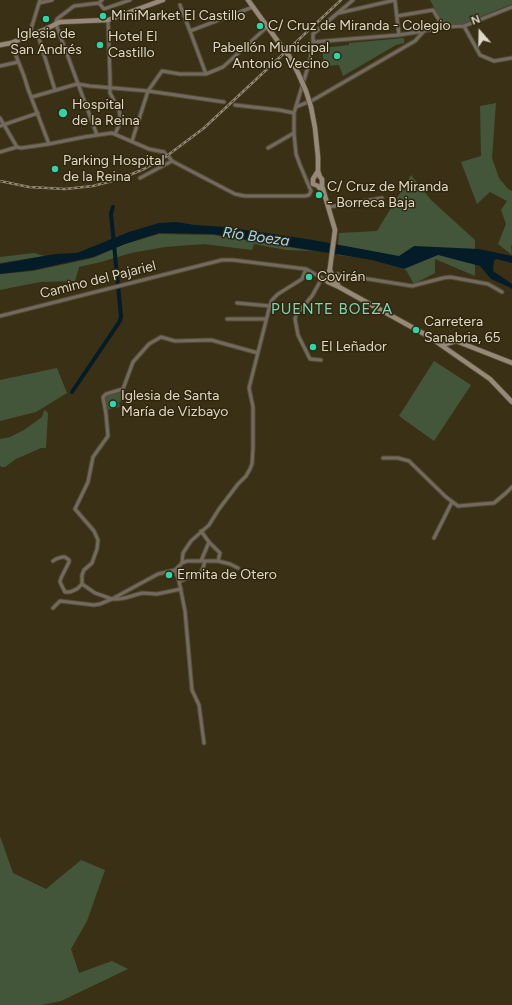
<!DOCTYPE html>
<meta charset="utf-8">
<style>
body{margin:0}
#map{position:relative;width:512px;height:1005px;overflow:hidden;background:#3a3016;font-family:Figtree,sans-serif}
canvas{display:block}
.north{position:absolute;left:460px;top:12px;width:40px;height:40px;-webkit-text-stroke:3px #30260c;paint-order:stroke;rotate:340deg;font-size:11px;font-weight:700;line-height:16px;text-align:center;color:#ded8c9}
.north::after{content:'';display:block;margin:auto;width:14px;height:18px;background:#ded8c9;clip-path:polygon(50% 0,100% 100%,50% 72%,0 100%)}
</style>
<div id="map">
<canvas width="512" height="1005"></canvas>
<div class="north">N</div>
</div>
<script>
const context = document.querySelector('canvas').getContext('2d');
context.lineJoin = 'round';
function fillPath(path, color) {
  context.fillStyle = color;
  context.fill(path, 'evenodd');
}
function shape(rows) {
  const path = new Path2D();
  for (const r of rows) {
    path.moveTo(r[0], r[1]);
    for (let i = 2; i < r.length; i += 2) path.lineTo(r[i], r[i + 1]);
  }
  return path;
}
function stroke(path, color, width, dash) {
  context.strokeStyle = color;
  context.lineWidth = width;
  context.lineCap = dash ? 'butt' : 'round';
  context.setLineDash(dash || []);
  context.stroke(path);
}
function label(font, color, halo, rows, align = 'center') {
  context.font = font + ' Figtree,sans-serif';
  context.lineWidth = 3;
  context.setLineDash([]);
  context.textBaseline = 'middle';
  context.strokeStyle = halo;
  context.fillStyle = color;
  for (const [text, x, y, turn = 0] of rows) {
    context.save();
    context.translate(x, y);
    context.rotate((+turn || 0) * Math.PI / 180);
    context.textAlign = isNaN(turn) ? turn : align;
    if (halo) context.strokeText(text, 0, 0);
    context.fillText(text, 0, 0);
    context.restore();
  }
}
const green = shape([
 [430,0,512,0,512,4,475,19,464,24,443,24],
 [404,38,404,43,396,45,343,76,339,65,324,66,322,48,349,45,349,43],
 [496,103,492,158,499,178,508,189,512,191,512,245,511,246,512,255,498,244,506,224,501,210,507,201,490,192,477,204,461,162,481,156,480,106],
 [411,175,431,200,475,240,475,276,435,259,435,273,414,284,406,270,371,259,337,255,339,233,377,231],
 [159,234,213,235,313,251,286,250,254,244,252,250,204,244,165,247,131,253,101,262,79,267,75,281,40,282,0,290,0,274,33,271,93,258,125,244],
 [34,253,44,256,0,263,0,257],
 [434,361,471,385,434,441,399,416],
 [57,368,67,393,36,412,0,421,0,380],
 [124,391,126,401,119,402,120,407,110,409,108,411,104,397,114,393],
 [45,410,48,413,46,448,41,448,16,459,5,467,1,467,0,465,0,439,10,437,24,430,42,417,44,411],
 [0,836,13,873,46,889,81,860,105,870,87,921,71,949,79,973,112,961,128,969,61,1001,41,1005,0,1005]
]);
const water = shape([
 [176,222,195,225,225,227,313,240,399,256,414,246,479,249,512,256,512,263,496,259,494,261,493,271,512,284,512,289,509,287,491,279,480,266,438,255,404,269,372,260,213,234,159,233,125,244,93,257,33,270,0,274,0,264,55,254,77,253,129,232,159,223]
]);
const canal = shape([
 [72,392,120,321,121,316,111,214,113,207]
]);
const street = shape([
 [395,1,399,35],
 [39,3,52,0],
 [99,3,104,9,130,0],
 [180,5,190,31,206,74],
 [339,13,395,0],
 [397,16,433,10,439,20,442,27],
 [108,20,110,76,110,93,119,110,120,115,119,125,115,134],
 [55,24,57,19,74,6,99,3,102,0],
 [464,26,480,55,494,61,512,58],
 [57,27,97,135],
 [190,31,253,7],
 [37,32,55,90],
 [33,34,31,29,40,0],
 [313,42,399,35,424,31,442,27,464,26,512,7],
 [11,43,24,76,28,89,49,144],
 [0,66,18,62],
 [32,97,77,84,90,86,148,91,224,102],
 [235,105,279,110,294,113],
 [296,107,313,100,415,41,424,31],
 [0,118,17,147],
 [0,126,38,113],
 [132,141,148,91,162,71,180,74,206,74,223,67,267,27],
 [268,148,294,133],
 [0,152,17,147,21,148,49,144,84,137,112,133,149,149,164,152,166,155],
 [169,157,172,161,235,194,245,196,305,196,309,195,311,191,300,165,296,154,294,133,294,113,310,60,313,42,313,34,353,0],
 [140,178,172,161],
 [329,207,382,198],
 [333,276,337,274,412,286,443,278,450,277,488,284,502,292],
 [237,303,270,306],
 [0,316,222,260,233,260,306,269,322,278,327,282],
 [227,319,266,319],
 [321,360,310,359,298,335,295,319,296,315,312,296,322,278],
 [383,458,398,458,409,461,446,497,458,506,494,503,506,493,512,487],
 [201,531,209,542,220,553,218,561],
 [434,538,452,502],
 [53,561,56,559,62,557,65,557,69,560,69,562,61,578,60,582,65,592,70,592,77,589,82,584],
 [201,561,209,542],
 [182,563,183,553,191,541,209,525,219,509,238,484,246,476,250,469,252,464,253,448,253,407,249,388,270,305,272,300,278,294,302,279,306,269],
 [179,581,183,580,200,573,203,568,205,561],
 [181,589,157,594,142,593,125,598,118,599,112,599,95,593,82,584,82,575,84,570,92,563,97,549,98,540,94,531,75,509,88,482,93,457,108,436,106,414,103,397,106,394,123,389,133,362,149,344,161,337,175,341,211,340,258,353],
 [53,608,60,601,94,605,100,604,112,599,158,574,175,570],
 [204,743,199,705,192,690,185,611,179,581,175,570,182,563,187,561,218,561,230,564,238,568]
]);
const secondary = shape([
 [248,0,282,47],
 [0,45,11,43,46,29,60,22,108,20,163,0],
 [318,157,318,171,320,177,322,179,322,186,335,230,330,268,328,276,327,279,328,282,339,287,428,336,490,379,512,402],
 [318,171,313,179,313,184,318,186,323,193],
 [330,270,332,275,335,277,336,281,339,287],
 [442,345,456,341,512,363]
]);
const rail = shape([
 [0,181,29,187,65,189,93,186,120,179,144,169,164,158,204,128,341,0]
]);
const secondaryBridge = shape([
 [282,47,289,56,298,73,306,91,311,107,315,128,318,157]
]);
const markers = [
 [103,16,4,"#2ed4aa"],
 [46,19,4,"#2ed4aa"],
 [260,26,4,"#2ed4aa"],
 [100,45,4,"#2ed4aa"],
 [337,56,4,"#2ed4aa"],
 [63,113,5,"#2ed4aa"],
 [55,169,4,"#2ed4aa"],
 [319,195,4,"#2ed4aa"],
 [309,277,4,"#2ed4aa"],
 [416,330,4,"#2ed4aa"],
 [313,347,4,"#2ed4aa"],
 [113,404,4,"#2ed4aa"],
 [169,575,4,"#2ed4aa"]
];
const poiNames = [
 ["MiniMarket El Castillo",111,16],
 ["C/ Cruz de Miranda - Colegio",268,26],
 ["Iglesia de",46,34,"center"],
 ["San Andrés",46,50,"center"],
 ["Hotel El",108,37],
 ["Castillo",108,53],
 ["Pabellón Municipal",329,48,"right"],
 ["Antonio Vecino",329,64,"right"],
 ["Hospital",72,105],
 ["de la Reina",72,121],
 ["Parking Hospital",63,161],
 ["de la Reina",63,177],
 ["C/ Cruz de Miranda",327,187],
 ["- Borreca Baja",327,203],
 ["Covirán",317,277],
 ["Carretera",424,322],
 ["Sanabria, 65",424,338],
 ["El Leñador",321,347],
 ["Iglesia de Santa",121,396],
 ["María de Vizbayo",121,412],
 ["Ermita de Otero",177,575]
];
const streetNames = [
 ["Camino del Pajariel",98,280,-14]
];
const waterNames = [
 ["Río Boeza",256,237,8]
];
const neighbourhoodNames = [
 ["PUENTE BOEZA",332,310]
];
fillPath(green, '#44563a');
fillPath(water, '#031c28');
stroke(canal, '#031c28', 4);
stroke(street, '#544b33', 5);
stroke(secondary, '#544b33', 6);
stroke(street, '#726a5f', 3);
stroke(secondary, '#968978', 4.5);
stroke(rail, '#908874', 2.5);
stroke(rail, '#30260c', 1, [3]);
stroke(secondaryBridge, '#544b33', 6, []);
stroke(secondaryBridge, '#968978', 4.5);
for (const [x, y, r, color] of markers) {
  const dot = new Path2D();
  dot.arc(x, y, r, 0, 2 * Math.PI);
  context.fillStyle = color;
  context.fill(dot);
  stroke(dot, '#30260c', 1.5);
}
label('14px', '#ded8c9', '#30260c', poiNames, 'left');
label('14px', '#ded8c9', '#30260c', streetNames);
label('italic 15px', '#9bd6f8', '#30260c', waterNames);
context.letterSpacing = '1px';
label('15px', '#79d7b8', '#30260c', neighbourhoodNames);
context.letterSpacing = '0px';
</script>
